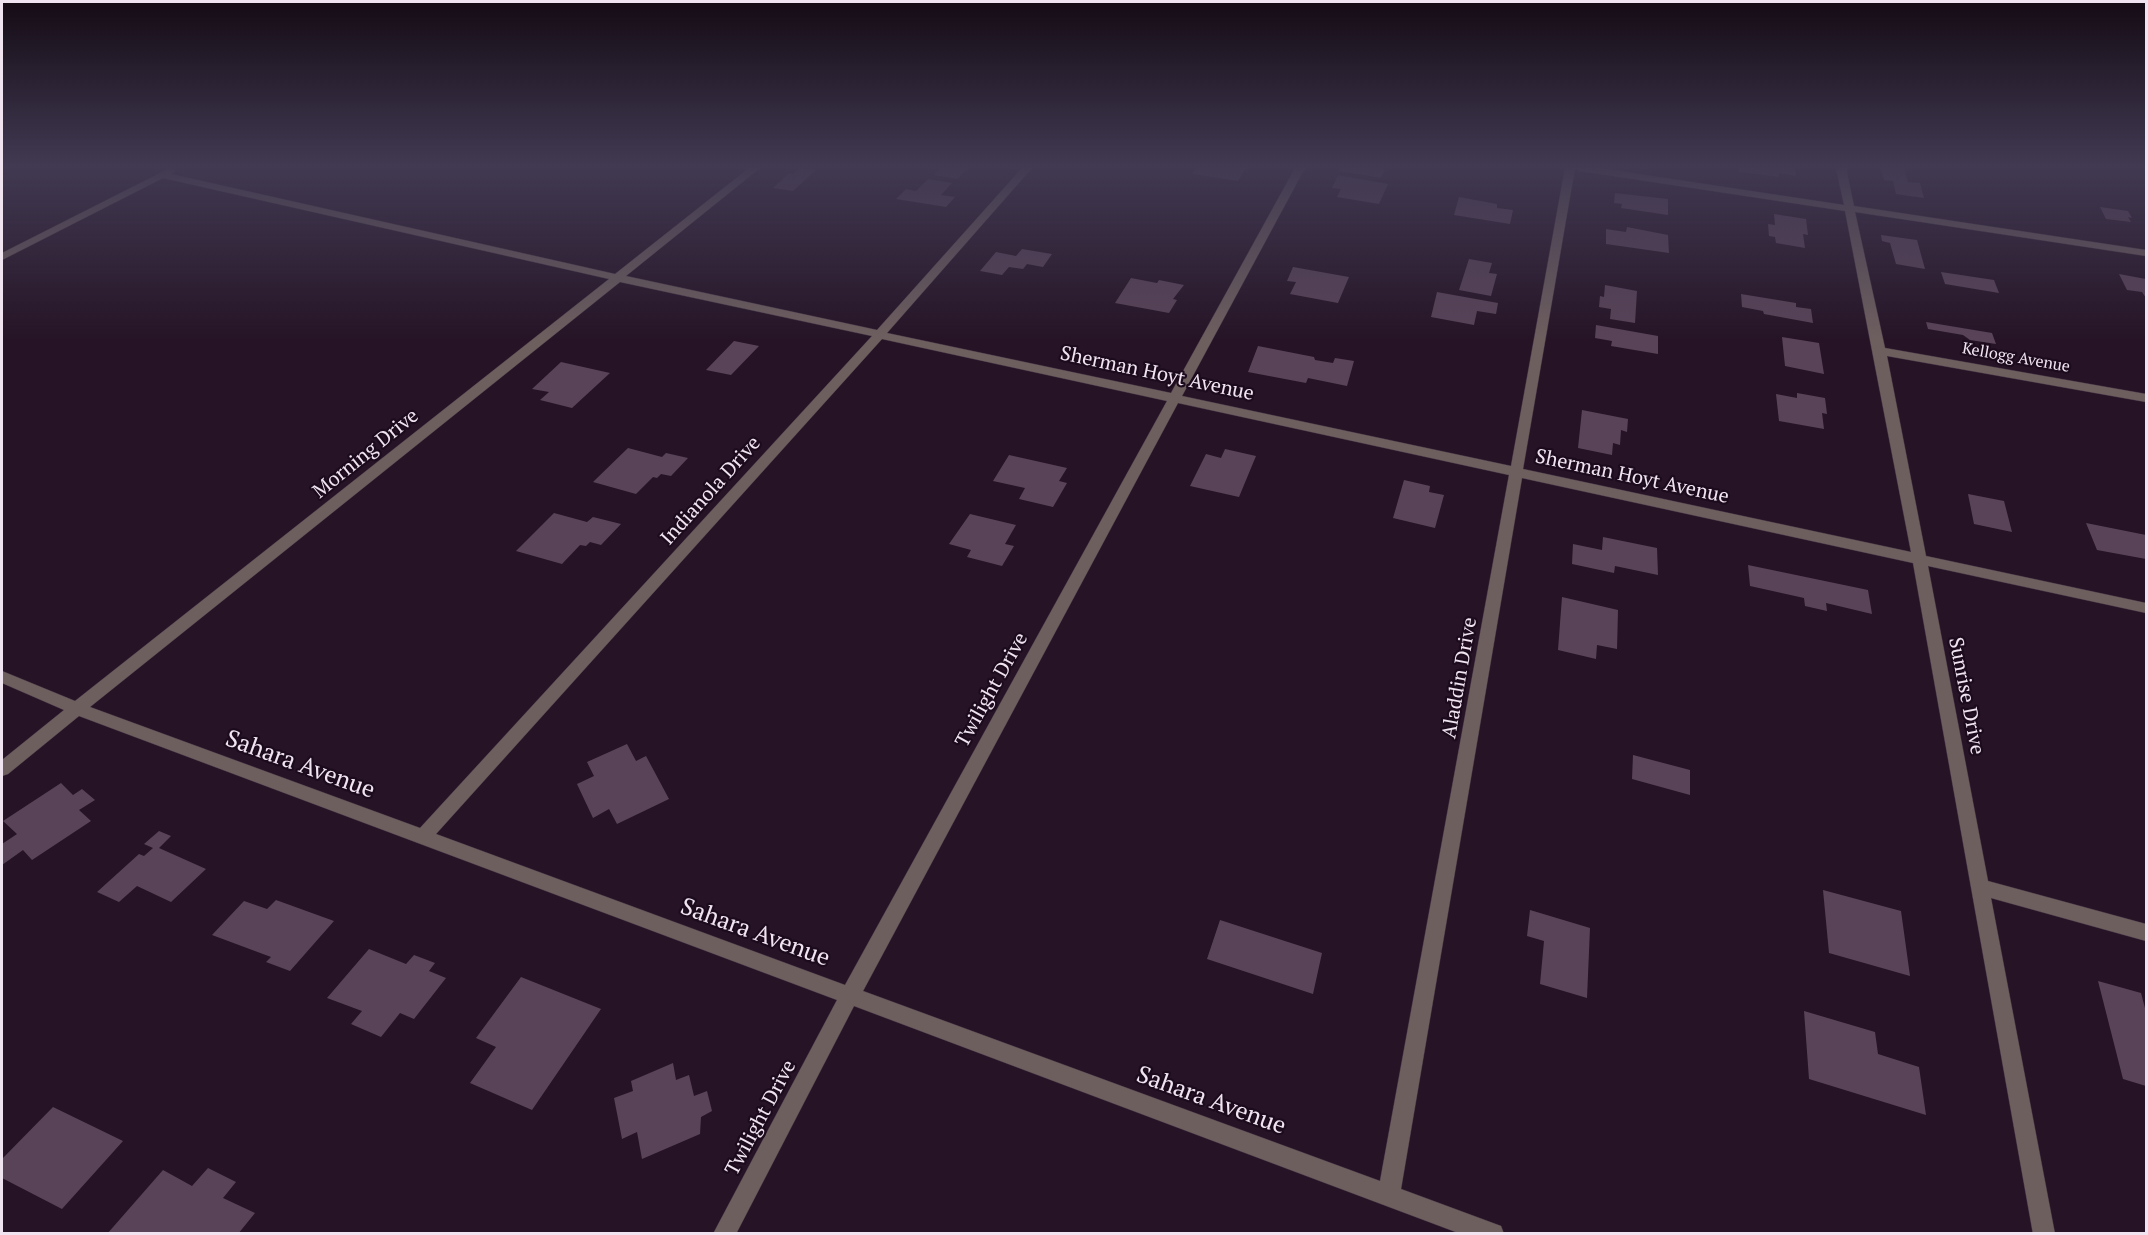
<!DOCTYPE html>
<style>
body{margin:0}
#map{position:relative;width:2148px;height:1235px;overflow:hidden;background:#261426;font-family:"PT Serif",serif}
canvas{display:block}
.frame{position:absolute;inset:0;border:3px solid #f1e4f1;pointer-events:none}
</style>
<div id="map">
<canvas width="2148" height="1235"></canvas>
<div class="frame"></div>
</div>
<script>
const context = document.querySelector('canvas').getContext('2d');
context.lineJoin = 'round';
function fillPath(path, color) {
  context.fillStyle = color;
  context.fill(path, 'evenodd');
}
function shape(rows) {
  const path = new Path2D();
  for (const r of rows) {
    path.moveTo(r[0], r[1]);
    for (let i = 2; i < r.length; i += 2) path.lineTo(r[i], r[i + 1]);
  }
  return path;
}
function stroke(path, color, width, dash) {
  context.strokeStyle = color;
  context.lineWidth = width;
  context.lineCap = dash ? 'butt' : 'round';
  context.setLineDash(dash || []);
  context.stroke(path);
}
function label(font, color, halo, rows, align = 'center') {
  context.font = font + ' "PT Serif",serif';
  context.lineWidth = 4.5;
  context.setLineDash([]);
  context.textBaseline = 'middle';
  context.strokeStyle = halo;
  context.fillStyle = color;
  for (const [text, x, y, turn = 0] of rows) {
    context.save();
    context.translate(x, y);
    context.rotate((+turn || 0) * Math.PI / 180);
    context.textAlign = isNaN(turn) ? turn : align;
    if (halo) context.strokeText(text, 0, 0);
    context.fillText(text, 0, 0);
    context.restore();
  }
}
const building = shape([
 [799,168,816,170,793,191,773,188,789,173,793,174],
 [941,168,968,168,957,179,934,175],
 [1196,168,1246,168,1238,181,1192,174],
 [1340,168,1381,168,1385,170,1381,178,1339,171],
 [1739,168,1795,168,1796,176,1779,173,1779,177,1739,172],
 [1881,168,1904,168,1908,182,1920,183,1924,198,1896,194,1893,181,1884,180],
 [1338,175,1388,184,1379,204,1337,197,1341,189,1332,188],
 [928,179,952,183,941,195,955,197,946,207,896,199,906,189,916,191],
 [1615,193,1668,199,1668,215,1621,208,1622,204,1614,203],
 [1459,197,1497,204,1497,208,1513,210,1510,224,1454,215],
 [2100,207,2128,211,2132,218,2128,217,2131,222,2106,219],
 [1774,214,1806,219,1808,235,1803,234,1805,248,1776,243,1775,237,1769,236,1768,224,1775,225],
 [1627,227,1668,235,1669,253,1606,244,1606,229,1626,232],
 [1881,235,1917,240,1925,269,1896,264,1890,243,1882,241],
 [1022,249,1052,254,1043,267,1027,264,1023,269,1009,267,1002,275,980,271,996,252,1016,256],
 [1469,259,1492,263,1489,273,1497,274,1491,296,1459,290],
 [1293,267,1349,277,1338,303,1290,294,1296,282,1287,281],
 [1941,272,1994,280,1999,293,1945,284],
 [2119,274,2146,279,2146,298,2142,292,2127,290],
 [1131,278,1157,283,1159,280,1184,285,1173,299,1177,300,1169,313,1115,303],
 [1605,285,1637,291,1635,323,1610,319,1611,309,1599,307,1600,296,1604,297],
 [1437,292,1498,303,1496,314,1477,311,1474,325,1431,317],
 [1741,294,1796,303,1796,307,1811,309,1813,323,1764,314,1763,311,1742,307],
 [1926,322,1992,333,1996,344,1970,340,1963,335,1928,329],
 [1596,325,1658,336,1658,354,1611,346,1612,341,1595,338],
 [1782,337,1819,343,1824,374,1785,366],
 [734,341,759,346,731,375,706,370],
 [1258,346,1314,357,1315,360,1333,363,1335,358,1354,361,1347,386,1308,378,1306,383,1248,372],
 [561,362,610,373,572,408,540,400,549,392,532,389],
 [1797,393,1825,398,1827,414,1822,413,1824,429,1779,421,1776,394,1797,398],
 [1582,410,1628,419,1627,432,1621,430,1620,445,1613,443,1612,455,1578,448],
 [628,448,662,457,666,453,688,458,671,476,661,474,657,478,653,477,636,494,593,482],
 [1225,449,1256,456,1239,497,1190,486,1206,454,1221,458],
 [1009,455,1067,468,1059,481,1067,483,1053,507,1019,499,1025,488,993,481],
 [1404,480,1430,486,1429,492,1444,495,1435,528,1393,518],
 [1968,494,2004,501,2012,532,1974,524],
 [554,513,587,522,593,517,621,524,601,545,590,542,586,546,580,545,562,564,516,551],
 [970,514,1016,525,1005,544,1014,546,1002,566,967,557,971,550,949,544],
 [2086,523,2146,535,2146,559,2097,550],
 [1603,537,1657,548,1658,575,1615,566,1614,573,1572,564,1573,544,1602,550],
 [1748,565,1868,590,1872,614,1826,603,1827,611,1805,606,1804,598,1750,586],
 [1562,597,1618,610,1617,649,1597,645,1596,659,1558,650],
 [627,744,636,761,646,756,669,799,617,824,609,809,593,818,577,784,594,776,587,762],
 [1633,755,1690,770,1690,795,1632,779],
 [61,783,73,795,82,789,95,800,79,810,91,821,32,860,23,850,2,865,2,844,17,834,3,821],
 [159,831,171,836,159,848,206,869,171,902,137,886,119,902,97,892,139,854,144,856,153,848,144,844],
 [1823,890,1901,911,1910,976,1829,953],
 [276,900,334,921,290,971,266,962,271,957,212,935,244,901,267,909],
 [1530,910,1590,928,1587,998,1540,984,1544,941,1527,936],
 [1220,920,1322,953,1313,994,1207,959],
 [369,949,406,964,414,955,435,963,429,971,446,978,414,1019,400,1013,381,1037,351,1024,362,1011,327,998],
 [521,977,601,1009,532,1110,470,1083,496,1047,476,1038],
 [2098,981,2141,993,2146,1012,2146,1086,2123,1079],
 [1804,1011,1875,1032,1878,1054,1919,1067,1926,1115,1809,1079],
 [673,1063,676,1080,689,1075,694,1096,707,1091,712,1111,701,1117,700,1134,642,1159,637,1132,622,1139,614,1098,633,1091,631,1081],
 [53,1107,123,1141,62,1209,2,1178,2,1159],
 [208,1168,236,1182,223,1198,255,1213,238,1234,107,1234,163,1170,192,1186]
]);
const minor = shape([
 [170,168,175,171,171,174,615,274,749,168,760,168,626,276,877,330,1022,168,1032,168,887,333,1171,393,1295,168,1305,168,1182,396,1511,466,1565,168,1575,168,1523,469,1911,552,1845,211,1580,171,1575,168,1599,168,1844,205,1836,168,1846,168,1854,206,2146,250,2146,256,1855,212,1885,348,2146,394,2146,402,1887,356,1926,556,2146,603,2146,613,1928,566,1988,881,2146,924,2146,941,1991,898,2055,1234,2033,1234,1913,563,1522,478,1401,1189,1501,1226,1504,1234,1461,1234,854,1006,736,1234,713,1234,837,1000,79,716,8,774,2,776,2,760,64,710,2,683,2,671,75,701,609,279,163,178,2,260,2,253,170,168],
 [620,282,872,336,420,828,90,707,620,282],
 [882,339,1167,401,845,985,436,834,882,339],
 [1178,403,1509,475,1380,1181,863,991,1178,403]
]);
const farStreetnames = [
 ["Kellogg Avenue",2016,358,10]
];
const streetNames = [
 ["Sherman Hoyt Avenue",1157,374,12],
 ["Morning Drive",366,454,-39],
 ["Sherman Hoyt Avenue",1632,477,12],
 ["Indianola Drive",711,491,-48],
 ["Aladdin Drive",1460,678,-80],
 ["Twilight Drive",992,690,-61],
 ["Sunrise Drive",1966,696,79],
 ["Twilight Drive",761,1118,-62]
];
const nearStreetnames = [
 ["Sahara Avenue",300,765,20],
 ["Sahara Avenue",755,933,20],
 ["Sahara Avenue",1211,1101,20]
];
fillPath(building, '#594358');
stroke(minor, '#423142', 1);
fillPath(minor, '#6e5f5f');
const sky = context.createLinearGradient(0, 0, 0, 341);
sky.addColorStop(0, '#150b15');
sky.addColorStop(0.49, '#413a52');
sky.addColorStop(1, '#413a5200');
context.fillStyle = sky;
context.fillRect(0, 0, 2148, 341);
label('16px', '#f1e4f1', '#1c0b1d', farStreetnames);
label('20px', '#f1e4f1', '#1c0b1d', streetNames);
label('24px', '#f1e4f1', '#1c0b1d', nearStreetnames);
</script>
